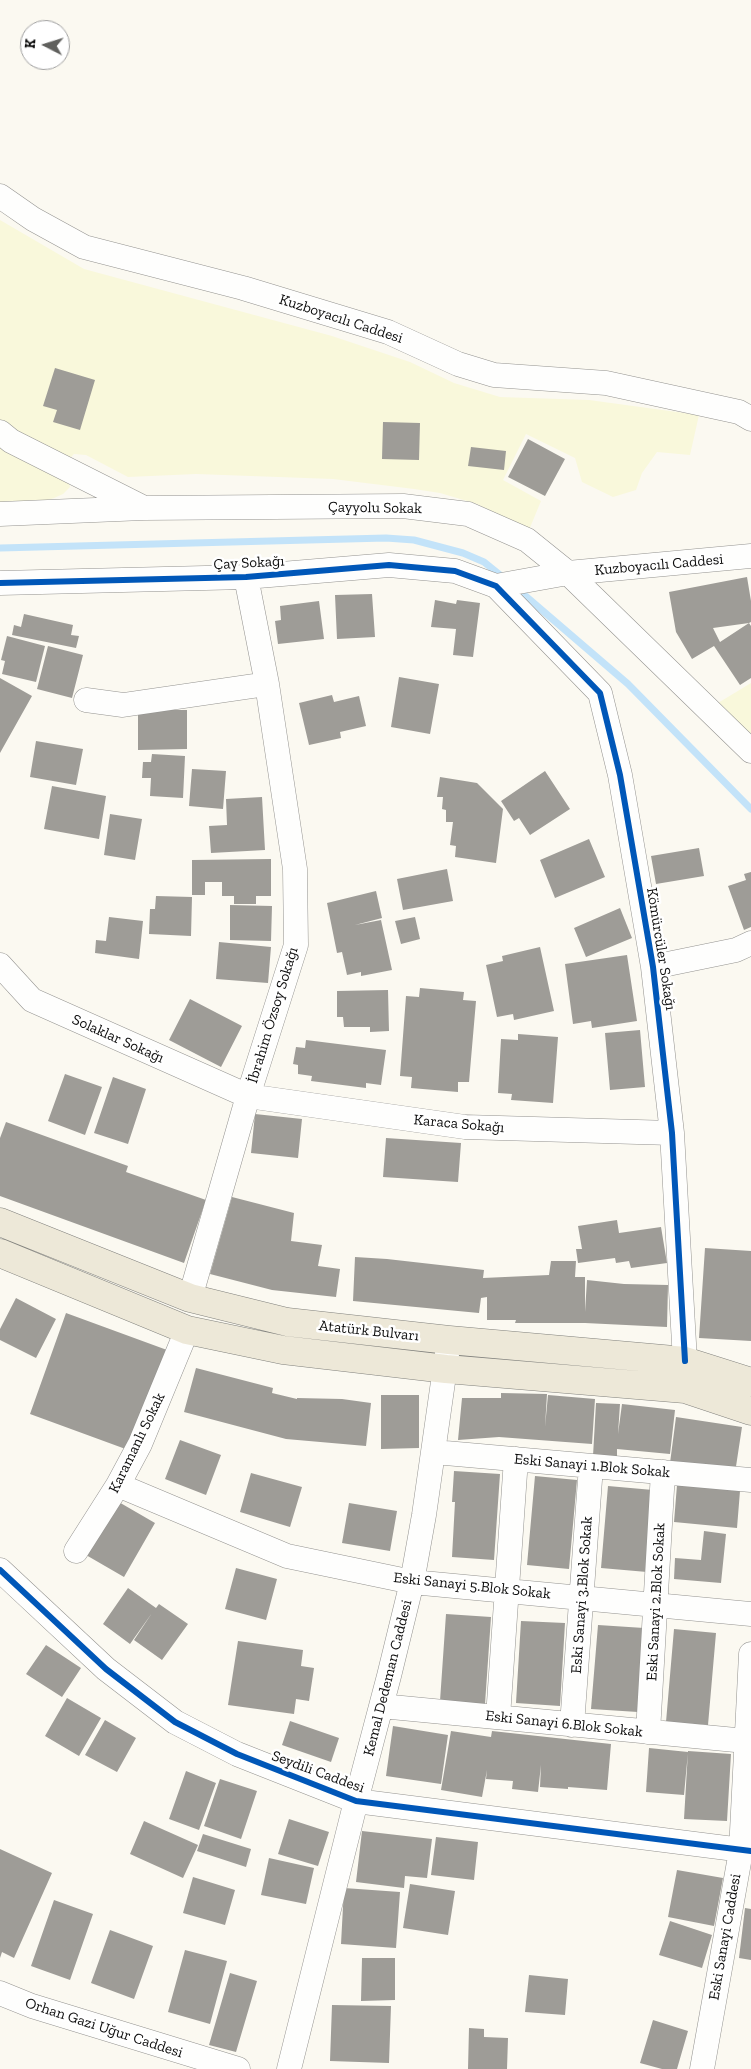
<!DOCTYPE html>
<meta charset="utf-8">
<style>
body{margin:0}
#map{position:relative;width:751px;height:2069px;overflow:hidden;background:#fbf9f1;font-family:"Zilla Slab",serif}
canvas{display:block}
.north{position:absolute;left:20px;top:20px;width:50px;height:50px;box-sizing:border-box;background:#fff;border:1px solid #9e9e9e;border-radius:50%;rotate:275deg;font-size:14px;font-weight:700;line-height:20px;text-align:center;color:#0d0d0d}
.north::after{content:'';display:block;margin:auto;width:18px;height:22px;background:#60605d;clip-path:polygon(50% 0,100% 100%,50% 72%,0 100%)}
</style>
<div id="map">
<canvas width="751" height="2069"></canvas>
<div class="north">K</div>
</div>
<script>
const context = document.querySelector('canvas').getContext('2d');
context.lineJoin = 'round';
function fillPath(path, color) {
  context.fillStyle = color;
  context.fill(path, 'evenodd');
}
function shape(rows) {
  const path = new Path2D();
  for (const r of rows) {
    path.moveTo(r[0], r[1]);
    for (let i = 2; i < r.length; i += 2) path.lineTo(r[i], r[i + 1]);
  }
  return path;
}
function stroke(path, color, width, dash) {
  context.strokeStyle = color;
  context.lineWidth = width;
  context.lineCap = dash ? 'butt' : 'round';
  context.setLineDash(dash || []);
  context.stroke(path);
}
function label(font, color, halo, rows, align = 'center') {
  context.font = font + ' "Zilla Slab",serif';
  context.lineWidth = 5;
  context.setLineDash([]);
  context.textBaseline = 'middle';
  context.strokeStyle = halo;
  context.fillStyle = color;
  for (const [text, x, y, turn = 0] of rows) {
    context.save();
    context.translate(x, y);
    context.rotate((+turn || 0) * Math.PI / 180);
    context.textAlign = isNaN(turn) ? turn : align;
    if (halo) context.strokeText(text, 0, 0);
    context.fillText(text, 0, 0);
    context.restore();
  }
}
const farmland = shape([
 [0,220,84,269,332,336,410,362,454,383,500,397,589,400,699,415,690,455,657,452,642,473,636,490,613,497,582,482,575,458,526,434,503,480,541,501,529,530,477,504,440,493,414,489,333,479,196,474,128,477,86,455,74,454,69,459,14,433,0,420],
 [0,444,68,480,70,487,63,494,54,498,41,502,0,504],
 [751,683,751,736,718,703]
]);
const stream = shape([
 [0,548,386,538,414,540,463,553,484,562,505,579],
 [515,587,628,684,751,809]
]);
const building = shape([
 [55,368,95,380,80,430,53,422,57,410,43,406],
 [383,422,420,423,419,460,382,459],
 [528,439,565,459,545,496,508,477],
 [471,447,506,451,504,470,468,466],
 [747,577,751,601,751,622,749,623,751,626,751,678,740,685,714,646,692,659,676,632,669,592],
 [749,623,720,642,713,628],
 [372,594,375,637,337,639,335,595],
 [435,600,456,604,457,600,480,603,473,657,453,655,456,629,431,627],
 [319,601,324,639,278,644,275,621,281,620,280,606],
 [24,614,73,625,71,635,79,636,76,648,12,635,14,625,21,627],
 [7,636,45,646,36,682,2,674,5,661,1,660],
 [48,646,83,655,72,698,37,689],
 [399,677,439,684,430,734,391,727],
 [0,678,32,696,0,753],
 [332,695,334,702,359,696,366,726,340,732,341,738,309,745,299,703],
 [138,710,187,710,187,749,138,750],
 [36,741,83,749,76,785,30,777],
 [152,754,185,756,183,798,150,796,151,778,142,778,143,762,151,762],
 [192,769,226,771,223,809,189,806],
 [545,771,570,809,530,835,519,818,514,821,501,801],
 [440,777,477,783,503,809,496,863,455,857,456,846,450,845,453,822,446,822,446,810,442,809,443,797,437,797],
 [52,786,106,796,99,839,44,829],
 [262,797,265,850,211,853,209,826,227,825,226,799],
 [110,814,142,819,135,860,104,855],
 [589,839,605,877,555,898,540,860],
 [699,848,704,876,656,884,651,856],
 [271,859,271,896,256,896,256,904,234,904,234,896,222,896,222,882,205,882,205,895,192,895,192,860],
 [447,869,453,901,403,910,397,879],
 [751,872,751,927,744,930,728,886,746,880,744,874],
 [376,891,382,918,355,925,381,920,392,970,361,976,361,972,347,975,342,952,337,953,327,903],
 [156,896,192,897,191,936,149,934,150,909,155,909],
 [230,905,272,906,271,941,230,940],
 [620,908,632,938,586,957,574,928],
 [109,917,143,921,139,959,95,953,96,940,106,941],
 [415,917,420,939,401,944,395,921],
 [219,942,271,947,268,983,216,979],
 [540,947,554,1011,514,1020,513,1014,497,1017,486,965,503,961,502,956],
 [627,955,637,1021,592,1028,591,1021,573,1024,565,964],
 [420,988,464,992,463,1000,476,1001,469,1082,458,1082,458,1092,411,1088,412,1077,400,1076,406,996,419,997],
 [388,990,389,1031,370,1032,370,1027,344,1027,343,1017,337,1017,337,991],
 [190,999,242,1026,221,1067,169,1040],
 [640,1030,645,1087,610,1090,605,1033],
 [518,1034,558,1037,553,1103,511,1100,512,1094,498,1093,501,1039,518,1040],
 [306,1040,386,1050,381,1085,366,1083,366,1088,311,1081,312,1076,298,1074,298,1065,293,1064,296,1047,305,1048],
 [65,1074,102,1087,85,1135,48,1121],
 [113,1077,146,1089,128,1144,94,1133],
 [255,1114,302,1119,298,1158,251,1153],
 [6,1122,128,1166,126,1172,206,1200,184,1263,0,1196,0,1138],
 [386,1138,461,1143,458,1182,383,1177],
 [232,1197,294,1213,291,1241,322,1245,318,1266,340,1269,336,1297,272,1290,210,1274],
 [617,1220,619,1233,661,1227,667,1263,631,1268,629,1261,616,1263,615,1258,578,1263,576,1249,582,1249,578,1226],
 [705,1248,751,1251,751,1341,699,1338],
 [355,1257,387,1259,484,1270,483,1278,549,1275,551,1261,576,1261,575,1277,585,1277,585,1312,587,1280,624,1284,668,1285,667,1327,585,1323,515,1323,516,1320,487,1320,487,1297,481,1298,479,1313,353,1301],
 [16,1298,56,1319,36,1358,0,1340,0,1329],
 [66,1313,167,1350,131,1451,30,1414],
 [196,1368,273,1388,272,1393,297,1399,297,1398,342,1399,371,1403,366,1446,286,1439,184,1412],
 [501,1393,547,1394,545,1427,548,1395,595,1399,592,1444,499,1437,458,1440,462,1398,501,1398],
 [381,1395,419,1395,419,1448,381,1449],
 [596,1403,620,1404,618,1434,622,1404,675,1410,670,1454,617,1449,617,1457,593,1456],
 [676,1417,742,1427,735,1473,670,1463],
 [180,1440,221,1455,206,1495,165,1479],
 [454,1471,500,1474,494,1560,452,1557,455,1502,452,1502],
 [251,1473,302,1487,290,1527,240,1512],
 [535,1476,577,1480,569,1569,527,1565],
 [677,1485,740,1491,737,1528,674,1522],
 [608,1486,653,1490,647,1572,601,1568],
 [117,1501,155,1523,124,1577,86,1555],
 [349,1503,397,1511,390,1551,342,1543],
 [704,1531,726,1534,721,1583,674,1579,675,1558,701,1560],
 [236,1568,277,1579,266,1620,225,1609],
 [128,1588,156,1608,159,1604,188,1624,162,1660,134,1640,152,1613,130,1644,103,1624],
 [446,1614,491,1617,485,1704,440,1701],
 [521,1621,565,1623,560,1706,516,1703],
 [598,1625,644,1628,638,1712,591,1709],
 [674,1629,716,1633,708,1725,666,1722],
 [238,1641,303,1650,301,1666,314,1668,309,1701,296,1699,294,1714,228,1705],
 [46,1645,81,1668,62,1697,26,1674],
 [67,1698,101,1718,79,1756,45,1736],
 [105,1720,136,1738,117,1772,85,1755],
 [290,1721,339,1738,331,1762,282,1745],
 [393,1726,448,1735,441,1784,386,1776],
 [451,1731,491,1737,492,1731,611,1744,607,1790,568,1787,568,1789,540,1787,541,1765,538,1792,512,1789,513,1781,486,1779,487,1770,482,1797,441,1790],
 [649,1748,688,1752,684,1795,646,1792],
 [688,1751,731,1754,727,1821,684,1819],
 [186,1771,216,1783,199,1830,169,1819],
 [220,1779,257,1791,241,1839,204,1826],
 [289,1819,329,1832,318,1866,278,1854],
 [144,1821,198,1845,183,1878,130,1854],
 [362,1831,432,1839,427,1878,405,1876,404,1888,356,1882],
 [203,1834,251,1849,246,1867,197,1851],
 [436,1837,478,1842,474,1880,431,1875],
 [0,1849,52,1873,14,1958,2,1952,0,1958],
 [269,1858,314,1868,306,1904,261,1895],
 [677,1870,723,1878,714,1926,668,1917],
 [193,1877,235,1890,225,1925,183,1913],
 [410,1884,455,1891,448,1935,403,1928],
 [344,1888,400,1892,396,1948,341,1944],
 [54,1900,93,1914,70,1980,31,1966],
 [745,1908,751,1909,751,1960,739,1958],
 [670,1921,712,1935,702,1968,659,1955],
 [110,1930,153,1946,134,1999,91,1983],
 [185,1950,227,1961,210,2024,168,2012],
 [362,1958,395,1958,395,2000,361,2001],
 [230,1973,257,1981,236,2052,209,2045],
 [529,1975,568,1979,565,2015,525,2012],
 [332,2005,391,2006,389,2063,330,2061],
 [653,2020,688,2031,677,2069,662,2069,640,2063],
 [469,2028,484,2029,484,2037,508,2038,507,2069,468,2069]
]);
const minor = shape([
 [0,196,33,219,84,247,243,288,388,332,458,364,494,375,606,383,739,412,751,419],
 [0,432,11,441,142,507],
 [0,514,143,508,403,506,468,514,527,540,568,573,751,751],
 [0,583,246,577,389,565,455,571,496,586,600,693,620,775,653,967,672,1133,685,1361],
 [496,586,568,573,751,556],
 [86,700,123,705,267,684],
 [0,965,32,1000,248,1096,465,1127,672,1133],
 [653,967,736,950,751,943],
 [190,1298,248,1096,296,945,295,869,267,684,246,577],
 [434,1452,751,1480],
 [118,1485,287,1556,412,1582,751,1614],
 [76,1551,118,1485,140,1444,187,1330],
 [0,1570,106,1669,175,1722,237,1754,356,1801,751,1851],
 [381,1706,746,1741],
 [498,1717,516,1459],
 [572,1725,591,1466],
 [648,1732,663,1472],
 [0,1993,32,2006,238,2069],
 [289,2069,356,1801,389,1676,412,1582,424,1515,449,1340],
 [702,2069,741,1851,751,1654]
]);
const major = shape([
 [0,1222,190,1298,287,1322,449,1340,685,1361,751,1382],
 [0,1253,187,1330,283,1350,446,1369,685,1389,751,1411]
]);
const cycleway = shape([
 [0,583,246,577,389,565,455,571,496,586,600,693,620,775,653,967,672,1133,685,1361],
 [0,1570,106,1669,175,1722,237,1754,356,1801,751,1851]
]);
const streetNames = [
 ["Kuzboyacılı Caddesi",341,319,18],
 ["Çayyolu Sokak",375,508,1],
 ["Çay Sokağı",249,563,-3],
 ["Kuzboyacılı Caddesi",659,565,-5],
 ["Kömürcüler Sokağı",661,949,81],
 ["İbrahim Özsoy Sokağı",273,1015,-73],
 ["Solaklar Sokağı",118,1039,24],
 ["Karaca Sokağı",459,1124,5],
 ["Atatürk Bulvarı",369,1331,6],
 ["Karamanlı Sokak",137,1443,-64],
 ["Eski Sanayi 1.Blok Sokak",592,1466,5],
 ["Eski Sanayi 5.Blok Sokak",472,1586,6],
 ["Eski Sanayi 3.Blok Sokak",582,1595,-86],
 ["Eski Sanayi 2.Blok Sokak",656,1602,-87],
 ["Kemal Dedeman Caddesi",388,1678,-76],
 ["Eski Sanayi 6.Blok Sokak",564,1724,6],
 ["Seydili Caddesi",318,1772,20],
 ["Eski Sanayi Caddesi",725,1937,-80],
 ["Orhan Gazi Uğur Caddesi",104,2028,18]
];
fillPath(farmland, '#f9f8db');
stroke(stream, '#c3e3f9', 7);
fillPath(building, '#9e9c97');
stroke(minor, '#949390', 25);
stroke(major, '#81817d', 29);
stroke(minor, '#fefefd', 24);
stroke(major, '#ede8d8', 28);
stroke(cycleway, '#0057b8', 6);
label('15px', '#0d0d0d', '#fff', streetNames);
</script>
